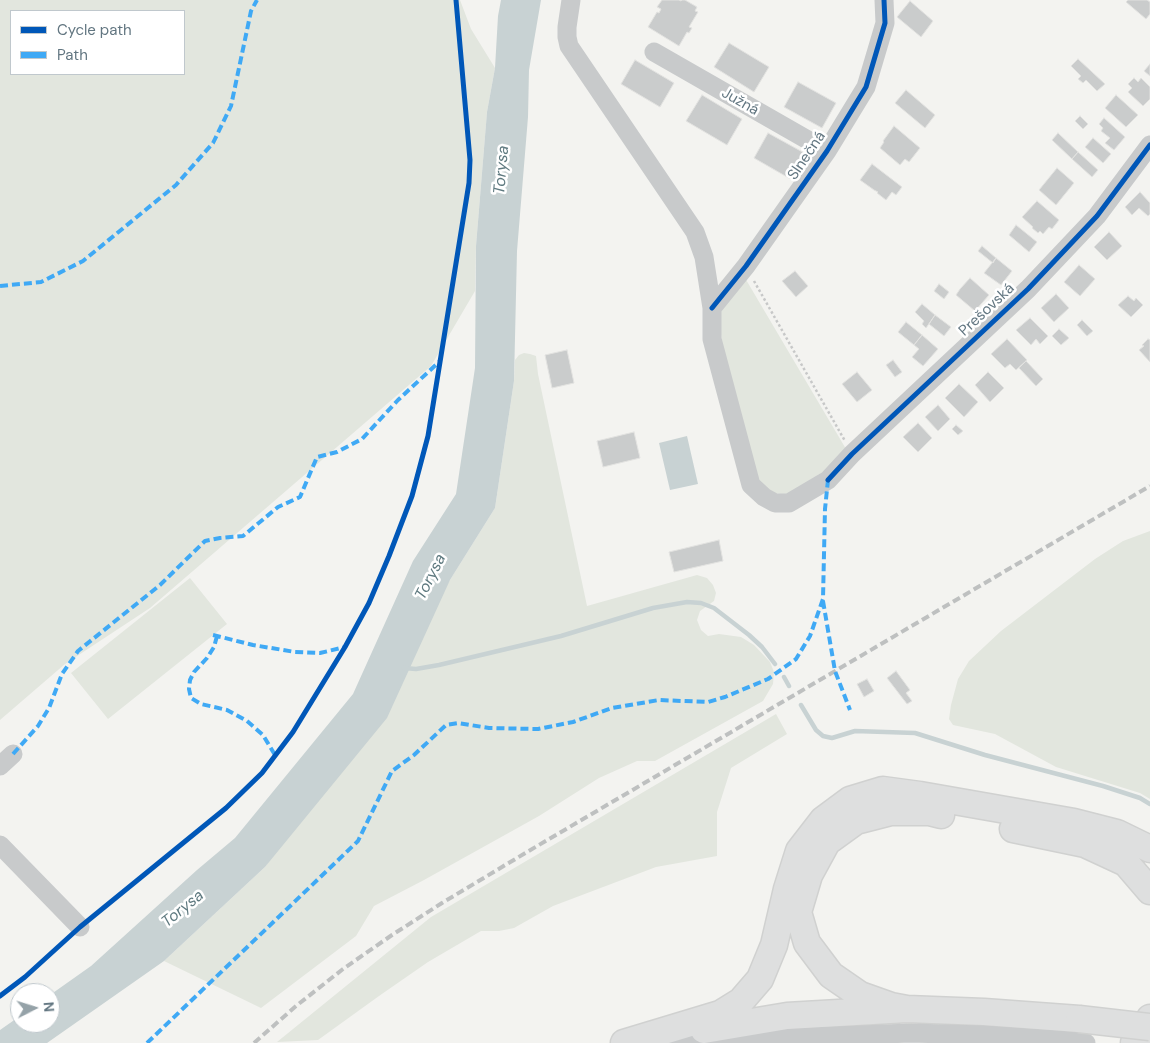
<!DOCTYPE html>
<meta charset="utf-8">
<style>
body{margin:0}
#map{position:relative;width:1150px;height:1043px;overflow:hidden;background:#f3f3f0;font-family:"DM Sans",sans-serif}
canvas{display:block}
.legend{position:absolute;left:10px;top:10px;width:175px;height:65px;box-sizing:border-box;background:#fff;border:1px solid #c0c8cd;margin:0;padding:6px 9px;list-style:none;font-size:15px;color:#627681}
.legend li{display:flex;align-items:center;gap:10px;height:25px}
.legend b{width:25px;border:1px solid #c0c8cd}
.north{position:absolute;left:10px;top:983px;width:50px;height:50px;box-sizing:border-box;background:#fff;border:1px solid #c0c8cd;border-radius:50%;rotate:85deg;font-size:14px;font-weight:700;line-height:20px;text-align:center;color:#627681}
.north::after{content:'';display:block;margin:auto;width:18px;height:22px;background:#95a2a8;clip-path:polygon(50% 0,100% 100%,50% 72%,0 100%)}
</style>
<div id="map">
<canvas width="1150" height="1043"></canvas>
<ul class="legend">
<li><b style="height:6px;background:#0057b8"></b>Cycle path</li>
<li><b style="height:6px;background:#3fa9f5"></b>Path</li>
</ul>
<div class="north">N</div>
</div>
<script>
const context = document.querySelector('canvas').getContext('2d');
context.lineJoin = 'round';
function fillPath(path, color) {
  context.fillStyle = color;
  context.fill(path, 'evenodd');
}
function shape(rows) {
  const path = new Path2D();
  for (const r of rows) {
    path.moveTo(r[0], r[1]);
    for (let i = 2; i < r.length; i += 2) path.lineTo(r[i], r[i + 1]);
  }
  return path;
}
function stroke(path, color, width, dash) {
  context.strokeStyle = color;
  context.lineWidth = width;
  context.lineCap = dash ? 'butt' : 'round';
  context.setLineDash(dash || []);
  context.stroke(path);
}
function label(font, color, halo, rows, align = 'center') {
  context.font = font + ' "DM Sans",sans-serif';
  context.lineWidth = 5;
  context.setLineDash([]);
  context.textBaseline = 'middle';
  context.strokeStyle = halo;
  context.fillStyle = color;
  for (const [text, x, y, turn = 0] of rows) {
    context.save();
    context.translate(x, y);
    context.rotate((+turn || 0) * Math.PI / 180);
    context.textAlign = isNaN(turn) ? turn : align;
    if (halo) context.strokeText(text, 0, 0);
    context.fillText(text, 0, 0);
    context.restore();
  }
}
const green = shape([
 [0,0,460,0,471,29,495,68,487,112,476,246,475,291,431,366,150,608,65,664,0,720],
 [11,11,184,11,184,74,11,74],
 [745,278,846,449,829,468,790,494,781,494,773,493,758,480,724,362,719,316,725,303],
 [524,353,530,354,536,356,538,374,587,606,697,575,707,578,713,585,716,593,714,601,700,611,697,620,701,630,708,636,719,634,741,637,754,645,770,662,774,672,773,684,763,701,655,761,637,761,599,778,539,816,424,880,374,906,356,936,261,1008,164,961,265,867,450,580,495,508,514,381,515,360,519,355],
 [1150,531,1150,799,1140,793,1056,767,995,734,953,725,949,719,951,705,958,679,969,661,1001,631,1095,559,1123,541],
 [190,578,227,624,108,719,71,673],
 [776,714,787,734,731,768,717,812,717,856,656,867,553,906,514,928,499,931,481,931,428,962,379,996,318,1040,277,1042,431,917]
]);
const water = shape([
 [501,0,541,0,529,70,528,117,517,251,514,381,495,508,450,580,387,718,265,867,164,961,47,1043,0,1043,0,1030,20,1016,20,1023,50,1023,50,995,91,966,197,870,235,838,353,694,413,561,456,494,475,368,476,246,487,112,495,68,498,16],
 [687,436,698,484,670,490,659,443]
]);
const stream = shape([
 [404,668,416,669,439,665,561,636,653,608,687,602,701,603,714,608,749,635,762,647,775,664],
 [784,677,789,686],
 [801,705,816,730,823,736,832,738,855,731,915,733,985,755,1103,786,1140,798,1150,804]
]);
const building = shape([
 [662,0,679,0,681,1,682,0,685,0,697,7,695,11,698,12,689,27,692,28,689,33,687,32,679,46,648,27,657,12,659,13,661,9,657,7,662,0],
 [1128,0,1147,0,1150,2,1150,14,1146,19,1126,2,1128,0],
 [910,1,933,21,921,37,897,17,910,1],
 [729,43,769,67,754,92,714,67,729,43],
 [1078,59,1105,84,1097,91,1086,80,1083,83,1078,79,1081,76,1071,66,1078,59],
 [635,60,674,83,660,107,621,84,635,60],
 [1150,64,1150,76,1144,71,1150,64],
 [1134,78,1138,82,1141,78,1150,87,1150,99,1143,106,1128,92,1132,88,1128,84,1134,78],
 [798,82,836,103,822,128,784,107,798,82],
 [906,90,935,115,925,128,895,103,906,90],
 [702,95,742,119,727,145,686,121,702,95],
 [1116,95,1138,115,1126,127,1105,108,1116,95],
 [1080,116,1088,124,1083,129,1075,121,1080,116],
 [1104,118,1125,137,1114,150,1105,143,1110,138,1101,131,1103,128,1099,124,1104,118],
 [894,126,920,148,909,162,905,159,900,165,880,148,884,142,883,141,894,126],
 [768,133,808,155,794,181,754,158,768,133],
 [1058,133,1078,152,1072,159,1052,140,1058,133],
 [1093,138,1111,154,1103,163,1085,147,1093,138],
 [1078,152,1098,170,1092,177,1072,159,1078,152],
 [872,164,902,187,896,195,892,192,886,200,877,193,878,192,874,190,860,180,872,164],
 [1057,168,1074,183,1056,205,1039,190,1057,168],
 [1140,192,1150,203,1150,214,1148,216,1139,208,1132,215,1125,207,1140,192],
 [1037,201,1059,220,1052,229,1049,227,1043,234,1040,231,1038,233,1032,228,1033,227,1022,217,1037,201],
 [1016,225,1037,242,1029,252,1009,235,1016,225],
 [1109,232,1122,246,1107,260,1094,247,1109,232],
 [982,246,996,258,993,263,978,251,982,246],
 [996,258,1012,271,1001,285,984,273,996,258],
 [1079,265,1095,279,1080,296,1064,282,1079,265],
 [795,271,808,286,796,297,782,281,795,271],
 [970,278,989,295,975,311,956,295,960,289,970,278],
 [939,284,949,292,944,299,934,291,939,284],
 [1056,294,1069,308,1054,322,1041,308,1056,294],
 [1128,296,1134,301,1136,298,1143,305,1131,317,1118,305,1128,296],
 [922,304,935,315,926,328,922,324,924,321,915,312,922,304],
 [935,315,951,327,944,336,929,324,935,315],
 [1030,318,1048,336,1040,344,1036,339,1031,345,1016,330,1030,318],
 [1082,320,1093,331,1087,336,1077,325,1082,320],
 [906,322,922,335,914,345,898,332,906,322],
 [1059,329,1069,338,1061,345,1052,336,1059,329],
 [922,335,938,349,923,366,912,357,919,349,914,345,922,335],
 [1007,339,1027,360,1016,370,1010,364,1005,368,991,354,1007,339],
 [1148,339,1150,340,1150,362,1139,350,1144,346,1142,345,1148,339],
 [567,350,574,383,552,388,545,355,567,350],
 [893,360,902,372,895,377,886,365,893,360],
 [1026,361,1043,379,1036,386,1019,368,1026,361],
 [857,372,872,390,857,402,842,384,857,372],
 [988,372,1004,388,990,402,975,385,988,372],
 [959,384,978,402,964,417,945,398,959,384],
 [938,405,950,419,938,431,925,417,938,405],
 [918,423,932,438,918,452,903,437,918,423],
 [956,425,963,431,958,435,952,429,956,425],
 [634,432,640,458,603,467,597,441,634,432],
 [719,540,723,561,674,572,669,552,719,540],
 [896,671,910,690,906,693,912,701,907,704,887,678,896,671],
 [867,679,874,691,864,697,857,684,867,679]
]);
const path = shape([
 [754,281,845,441]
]);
const minor = shape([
 [571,0,567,27,567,37,569,46,695,232,704,257,712,308,712,339,751,485,764,497,775,503,789,503,828,480,852,454,1028,289,1097,216,1150,145],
 [654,52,827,151],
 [712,308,746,266,827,151,866,87,885,23,884,0],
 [0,766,13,754],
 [0,845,80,927],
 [658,1043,910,1033,983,1035,1056,1040,1086,1043]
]);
const highway = shape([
 [1013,829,1085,844,1126,863,1150,891],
 [907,1009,891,1006,860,995,831,975,807,943,798,912,809,875,827,842,856,821,891,812,929,812,941,815],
 [704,1030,787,1016,907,1009,984,1012,1079,1019],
 [624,1043,720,1014,741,1001,760,979,774,945,787,889,799,851,823,820,850,800,883,790,920,795,1074,822,1117,833,1150,849],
 [1134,1043,1145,1031,1150,1018]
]);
const rail = shape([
 [254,1043,296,1006,343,969,392,935,442,903,527,852,1150,486]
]);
const highwayBridge = shape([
 [1079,1019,1150,1027]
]);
const quiet = shape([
 [0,286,41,282,83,261,176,185,213,143,231,106,251,11,257,0],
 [823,601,835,671,850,710],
 [213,635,253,645,295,652,320,653,345,647],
 [217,636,214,647,207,658,194,672,190,680,189,689,191,698,201,704,227,710,247,721,263,735,275,755],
 [13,754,38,726,49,708,62,674,78,651,160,585,205,541,220,538,243,536,278,507,300,497,317,457,337,452,362,439,398,400,440,361],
 [147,1043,358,841,392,771,414,755,446,725,458,723,489,728,538,729,573,722,612,708,659,700,708,702,725,697,768,679,796,659,810,636,823,599,825,509,828,480]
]);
const cycleway = shape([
 [712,308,746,266,827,151,866,87,885,23,884,0],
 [828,480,852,454,1028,289,1097,216,1150,145],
 [0,996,25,977,80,927,226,808,262,773,293,732,345,647,369,603,389,556,412,496,428,436,469,183,470,160,456,0]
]);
const streetNames = [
 ["Južná",740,102,30],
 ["Slnečná",807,156,-56],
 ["Prešovská",987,310,-43]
];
const waterNames = [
 ["Torysa",502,170,-85],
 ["Torysa",431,577,-63],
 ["Torysa",183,909,-39]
];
fillPath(green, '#e2e6de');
fillPath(water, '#c8d2d3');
stroke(stream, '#c8d2d3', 4.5);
fillPath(building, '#cacccc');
stroke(building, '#e2e2e0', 1);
stroke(highway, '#d0d1d0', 29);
stroke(path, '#c7c8c8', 2.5, [2.5, 2.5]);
stroke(minor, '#c8cacb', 19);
stroke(highway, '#dedfdf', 26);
stroke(rail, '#bec0c0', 4, [8, 4]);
stroke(highwayBridge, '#d0d1d0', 29, []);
stroke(highwayBridge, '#dedfdf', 26);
stroke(quiet, '#3fa9f5', 4, [8, 4]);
stroke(cycleway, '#0057b8', 5);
label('15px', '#627681', '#fff', streetNames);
label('italic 16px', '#5e797f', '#fff', waterNames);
</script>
